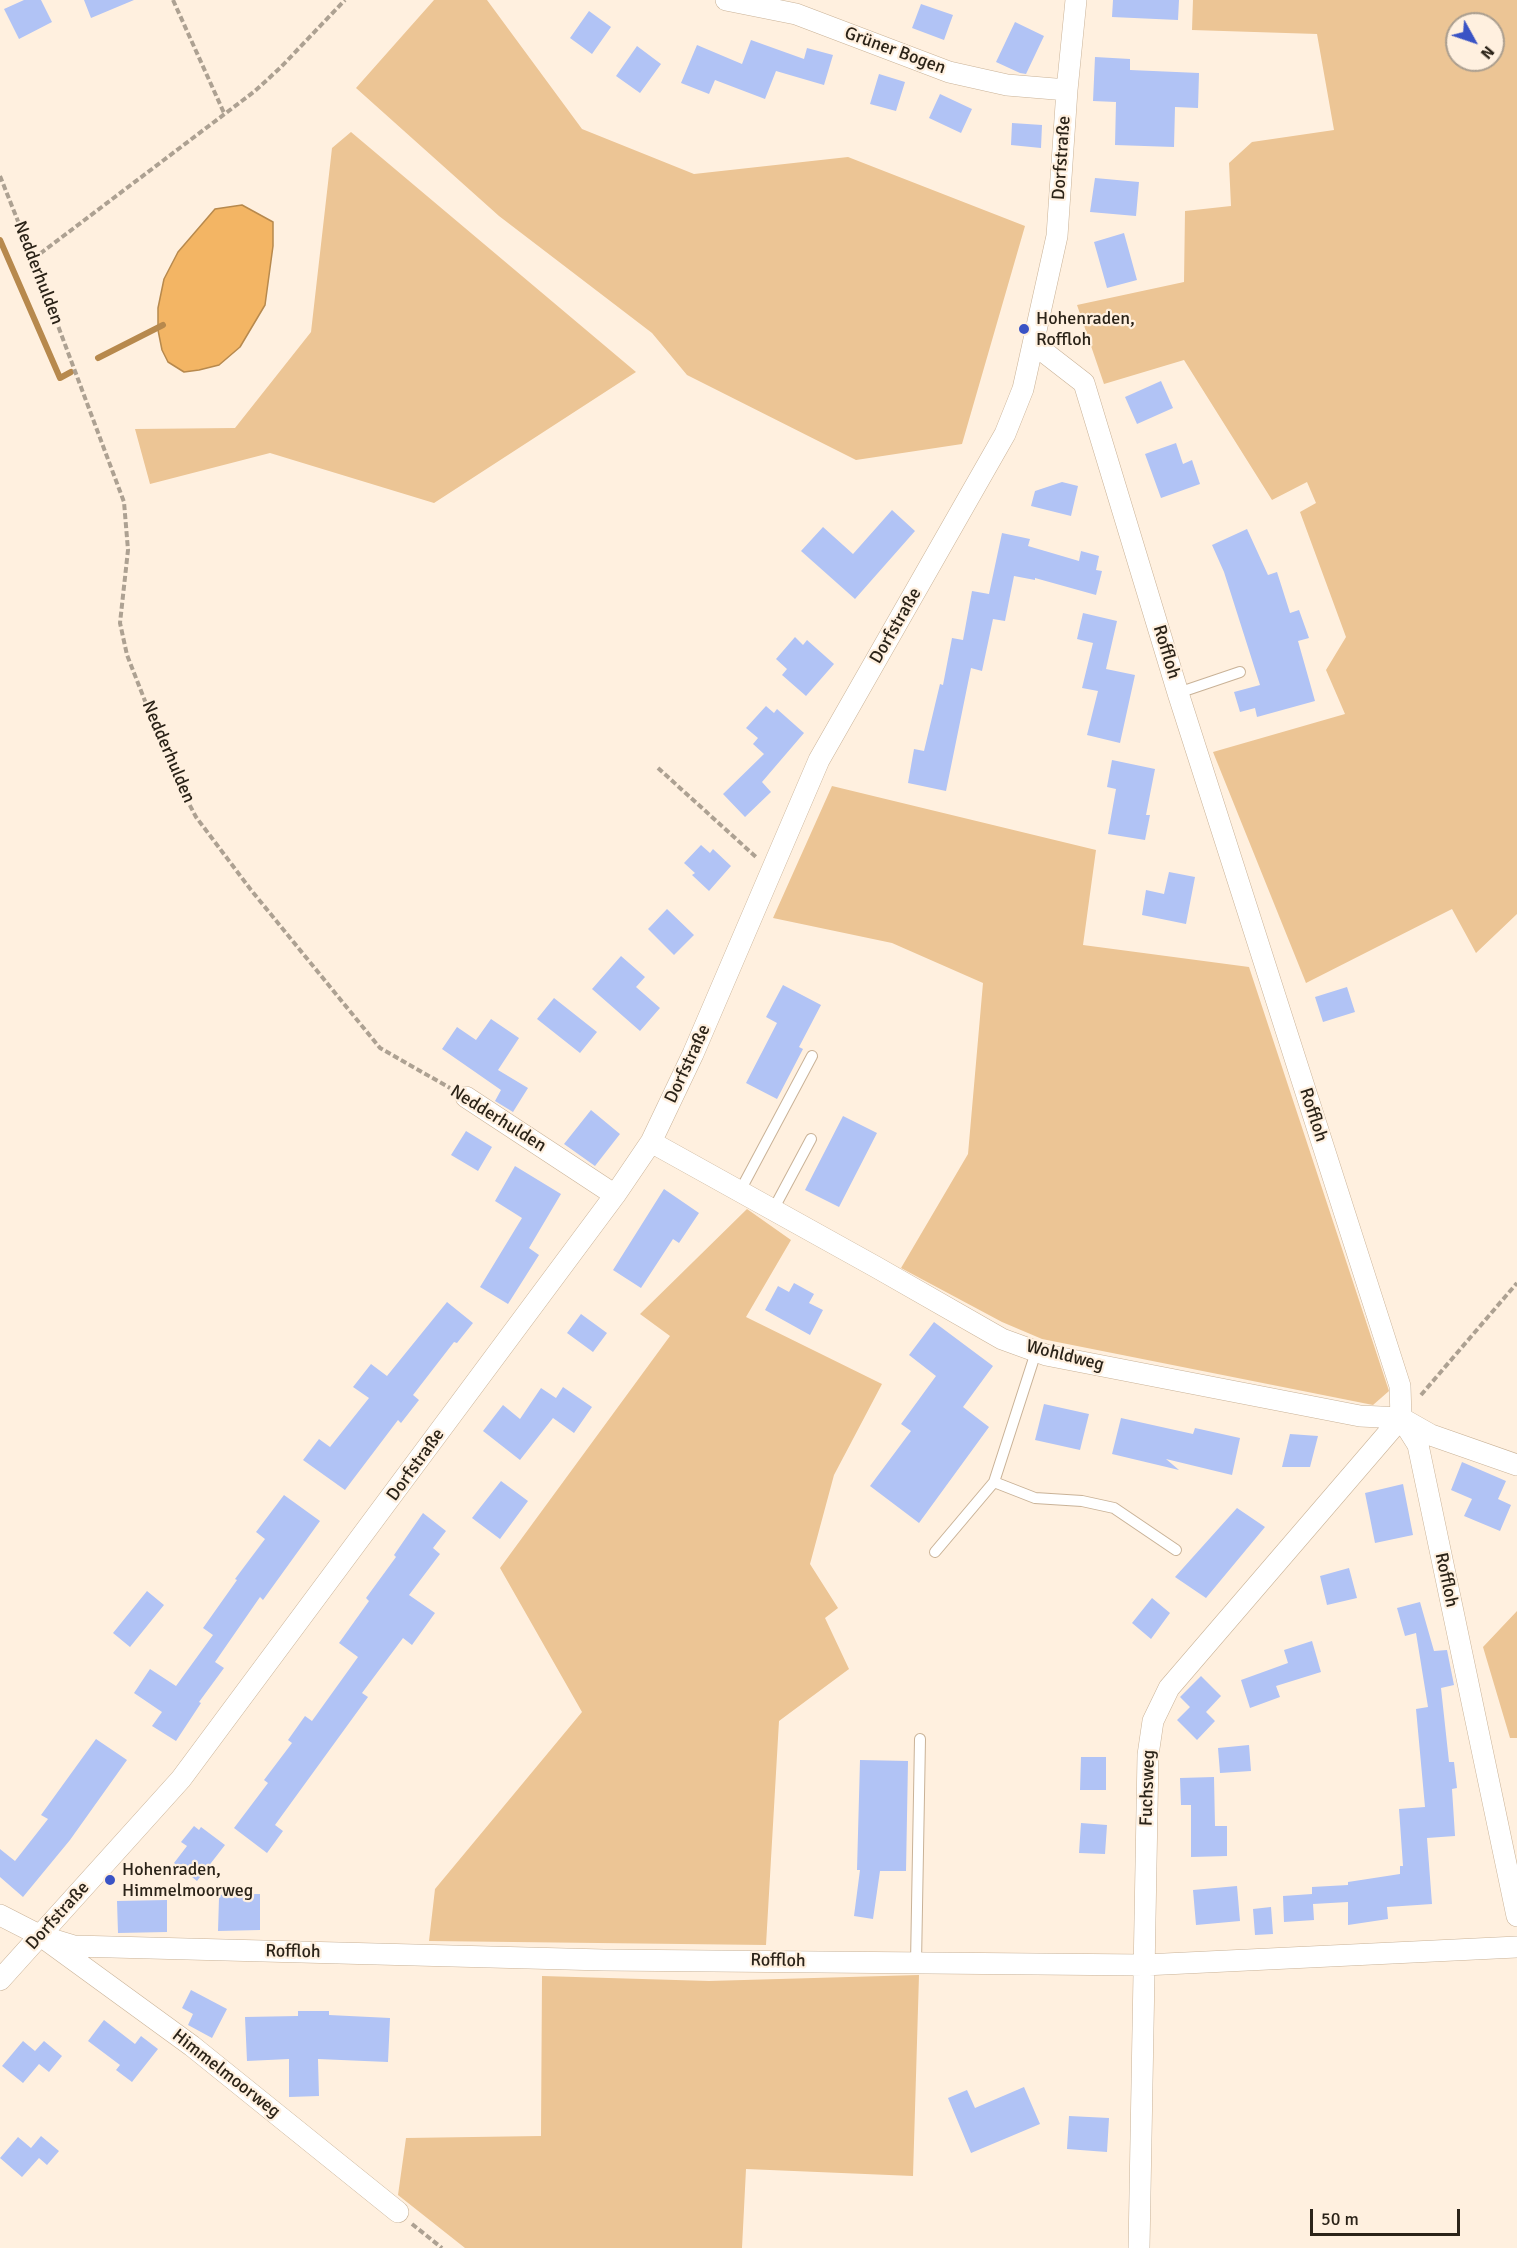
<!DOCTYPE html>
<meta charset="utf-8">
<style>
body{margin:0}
#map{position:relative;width:1517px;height:2248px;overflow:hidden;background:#fff0df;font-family:Signika,sans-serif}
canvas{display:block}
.north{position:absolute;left:1445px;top:12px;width:60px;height:60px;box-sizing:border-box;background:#fff0df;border:2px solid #aa9e8f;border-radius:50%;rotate:130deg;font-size:16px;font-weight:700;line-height:24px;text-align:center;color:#2b2318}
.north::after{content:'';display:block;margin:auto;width:21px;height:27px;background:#3a53c5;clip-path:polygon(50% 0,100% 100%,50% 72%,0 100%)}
.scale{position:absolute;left:1310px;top:2209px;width:150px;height:27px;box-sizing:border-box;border:3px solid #2b2318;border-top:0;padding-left:8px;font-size:18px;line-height:21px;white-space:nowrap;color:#2b2318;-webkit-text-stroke:4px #fff0df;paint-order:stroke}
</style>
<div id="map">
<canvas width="1517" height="2248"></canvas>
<div class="north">N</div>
<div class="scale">50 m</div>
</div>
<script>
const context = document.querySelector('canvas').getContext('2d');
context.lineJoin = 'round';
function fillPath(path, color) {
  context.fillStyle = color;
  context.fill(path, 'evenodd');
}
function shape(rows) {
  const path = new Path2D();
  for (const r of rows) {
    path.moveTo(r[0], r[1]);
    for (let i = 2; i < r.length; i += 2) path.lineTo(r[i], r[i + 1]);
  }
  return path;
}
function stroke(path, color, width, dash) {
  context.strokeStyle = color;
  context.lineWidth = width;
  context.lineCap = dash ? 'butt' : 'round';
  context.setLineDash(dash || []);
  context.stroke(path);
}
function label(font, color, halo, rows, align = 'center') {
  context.font = font + ' Signika,sans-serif';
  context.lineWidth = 4.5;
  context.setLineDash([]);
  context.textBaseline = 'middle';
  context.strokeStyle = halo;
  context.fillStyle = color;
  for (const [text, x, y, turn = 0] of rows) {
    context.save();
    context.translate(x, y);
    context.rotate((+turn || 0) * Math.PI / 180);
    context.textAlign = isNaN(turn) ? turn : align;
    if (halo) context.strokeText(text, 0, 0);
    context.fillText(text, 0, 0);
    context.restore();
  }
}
const green = shape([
 [434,0,487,0,582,129,694,174,848,157,1025,226,962,444,856,460,687,375,652,333,499,216,356,88],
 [1193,0,1517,0,1517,914,1476,953,1452,909,1306,983,1213,752,1345,714,1326,670,1346,637,1300,512,1316,503,1307,482,1272,500,1184,360,1104,384,1077,305,1184,282,1185,211,1231,206,1229,163,1252,142,1334,130,1317,34,1192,30],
 [1457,24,1493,24,1493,60,1457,60],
 [351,132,636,372,434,503,270,453,150,484,135,429,235,428,311,332,332,148],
 [832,786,1096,850,1083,945,1249,967,1389,1391,1373,1405,1042,1339,1002,1322,901,1268,968,1154,983,983,892,943,773,918],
 [747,1209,791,1240,746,1317,882,1384,834,1475,810,1564,838,1608,825,1618,849,1669,779,1721,766,1945,429,1941,435,1889,582,1712,500,1568,670,1336,640,1314],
 [1517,1611,1517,1738,1510,1738,1483,1647],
 [919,1975,913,2176,746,2169,742,2248,465,2248,398,2195,406,2138,541,2136,542,1976,709,1981]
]);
const water = shape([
 [242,205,273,222,273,246,265,305,240,347,219,365,199,370,184,372,168,362,162,350,158,330,158,308,164,279,178,252,215,209,242,205]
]);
const stream = shape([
 [0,240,60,378,71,372],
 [98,358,163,325]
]);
const building = shape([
 [24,0,41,0,52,22,19,39,4,9],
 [84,0,134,0,91,18],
 [1113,0,1179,0,1178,20,1112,17],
 [921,4,953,15,944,40,912,28],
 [589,11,611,27,592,54,570,38],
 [1015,22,1044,36,1026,74,1020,73,996,62],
 [751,40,804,59,807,48,833,55,824,85,776,71,765,99,715,80,709,94,681,83,697,45,742,64],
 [637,46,661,64,640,93,616,76],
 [1095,57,1130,59,1130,70,1199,73,1198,108,1175,107,1174,147,1115,145,1116,102,1093,101],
 [879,74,905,82,896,111,870,104],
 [940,94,972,109,961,133,929,118],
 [1012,123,1042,125,1041,148,1011,145],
 [1095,178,1139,182,1136,216,1090,212],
 [1124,233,1137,280,1107,288,1094,242],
 [1161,381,1173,408,1137,424,1125,397],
 [1176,443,1183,464,1192,460,1200,484,1161,498,1145,454],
 [1062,482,1078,486,1071,516,1031,506,1035,491],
 [892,510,915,531,855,599,801,551,823,527,853,554],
 [1247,529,1268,575,1277,572,1290,613,1299,610,1309,638,1298,641,1315,701,1257,717,1255,708,1240,712,1234,692,1260,685,1224,572,1212,545],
 [1002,533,1030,539,1028,546,1079,561,1081,551,1099,556,1096,570,1102,571,1096,595,1035,578,1035,580,1014,576,1005,621,993,619,982,671,971,668,946,791,908,783,914,749,924,751,940,684,943,685,952,638,963,640,972,591,989,594],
 [1083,613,1117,621,1106,669,1135,675,1120,743,1087,735,1098,691,1082,688,1093,643,1077,639],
 [795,637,803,645,807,640,834,664,806,696,782,675,787,669,776,659],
 [766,706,774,713,777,709,804,733,762,782,771,792,745,817,723,794,764,754,753,744,758,738,746,728],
 [1112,760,1155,769,1146,815,1150,815,1145,840,1108,834,1116,789,1107,787],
 [701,845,710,853,713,849,731,866,709,891,692,875,695,873,684,863],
 [1169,872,1195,877,1186,924,1142,915,1146,890,1164,894],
 [667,909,694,935,674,955,648,929],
 [621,956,645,977,636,987,660,1008,640,1031,592,989],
 [783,985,821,1005,799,1047,803,1049,777,1099,746,1083,777,1023,766,1017],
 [1347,987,1355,1012,1323,1022,1315,997],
 [554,998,597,1032,580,1053,537,1019],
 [491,1019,519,1038,498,1070,528,1088,513,1112,495,1101,501,1090,442,1049,457,1027,476,1040],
 [591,1110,620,1134,595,1166,564,1144],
 [843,1116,877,1133,839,1207,805,1190],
 [466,1131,492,1147,478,1171,451,1155],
 [515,1166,561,1194,529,1248,539,1255,508,1304,480,1287,522,1218,495,1201],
 [664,1189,699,1213,679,1243,673,1239,641,1288,613,1270],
 [794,1283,814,1294,809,1303,823,1310,810,1335,765,1310,778,1286,789,1292],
 [447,1302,473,1323,457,1343,454,1342,413,1395,419,1400,401,1423,398,1420,345,1490,303,1460,319,1439,330,1447,369,1398,353,1387,371,1364,387,1376],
 [581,1314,607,1333,593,1352,567,1333],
 [934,1322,993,1366,963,1407,989,1427,919,1523,870,1486,911,1431,901,1424,936,1376,909,1355],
 [563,1387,592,1407,574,1433,553,1418,520,1460,483,1431,503,1405,520,1419,541,1388,556,1398],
 [1044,1404,1089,1414,1080,1450,1035,1440],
 [1121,1418,1193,1434,1195,1428,1240,1438,1232,1475,1166,1459,1179,1470,1112,1454],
 [1290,1434,1318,1436,1310,1467,1282,1467],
 [1462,1462,1506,1481,1498,1499,1511,1505,1500,1531,1464,1516,1472,1499,1451,1490],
 [501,1481,528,1501,500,1539,472,1518],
 [1403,1484,1413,1535,1375,1543,1365,1493],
 [284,1495,320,1521,263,1600,260,1597,215,1662,224,1668,199,1702,201,1703,176,1741,152,1726,162,1712,134,1693,150,1669,176,1686,213,1635,203,1628,237,1580,235,1579,265,1539,256,1532],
 [1237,1508,1265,1527,1206,1598,1175,1577],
 [423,1513,446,1531,433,1548,440,1554,409,1595,435,1613,412,1645,403,1638,362,1693,368,1697,275,1825,283,1831,267,1853,234,1828,268,1783,264,1780,292,1743,288,1740,305,1716,312,1721,358,1657,339,1643,369,1601,366,1598,396,1557,394,1555],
 [1349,1568,1357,1598,1327,1605,1320,1576],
 [147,1591,164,1605,130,1647,113,1633],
 [1152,1598,1170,1613,1151,1639,1132,1623],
 [1420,1602,1434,1651,1447,1650,1454,1685,1441,1688,1449,1762,1454,1762,1457,1788,1452,1789,1455,1836,1427,1838,1432,1904,1387,1907,1388,1919,1348,1925,1348,1902,1313,1904,1314,1920,1284,1922,1283,1896,1312,1894,1312,1897,1312,1887,1348,1885,1348,1882,1400,1874,1400,1866,1403,1866,1399,1809,1425,1807,1416,1709,1428,1707,1416,1633,1405,1636,1397,1608],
 [1312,1641,1321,1672,1276,1686,1280,1697,1250,1708,1241,1680,1288,1663,1284,1650],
 [1201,1676,1221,1696,1206,1712,1215,1721,1197,1740,1177,1720,1190,1707,1180,1697],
 [96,1739,127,1760,70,1840,23,1897,0,1877,0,1849,15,1861,48,1819,41,1815],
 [1249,1745,1251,1771,1220,1773,1218,1748],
 [1081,1757,1106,1757,1106,1790,1080,1790],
 [860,1760,908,1761,906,1871,880,1871,873,1919,854,1916,860,1870,857,1870],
 [1214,1777,1215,1826,1227,1826,1227,1856,1191,1857,1191,1805,1181,1805,1180,1778],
 [1081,1823,1107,1825,1105,1854,1079,1853],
 [194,1826,199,1830,201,1827,225,1845,197,1881,174,1863,187,1846,181,1842],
 [1237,1886,1240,1921,1196,1925,1193,1890],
 [240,1894,260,1894,260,1930,218,1931,219,1898,215,1895],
 [167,1900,167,1932,118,1933,117,1901],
 [1271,1907,1273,1934,1255,1935,1253,1909],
 [191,1990,227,2009,212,2038,188,2025,193,2014,182,2008],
 [298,2011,329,2011,329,2015,390,2018,388,2062,318,2059,319,2096,289,2097,289,2059,247,2061,245,2017,298,2016],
 [104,2020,135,2044,141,2036,158,2049,132,2082,116,2070,120,2065,88,2041],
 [23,2041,35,2051,44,2041,62,2056,49,2072,39,2064,23,2083,2,2066],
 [1024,2087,1040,2124,971,2153,948,2098,967,2090,975,2108],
 [1069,2116,1109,2118,1107,2152,1067,2149],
 [41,2136,59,2151,47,2165,39,2158,22,2177,0,2158,18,2137,31,2148]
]);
const path = shape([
 [173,0,224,113],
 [0,176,33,259,124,502,128,550,120,623,127,655,174,775,196,817,251,890,380,1048,450,1088],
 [33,259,255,91,280,68,345,0],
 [658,768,756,857],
 [1421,1395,1517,1283],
 [412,2224,442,2248]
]);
const lane = shape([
 [1178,693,1240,672],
 [740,1191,812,1056],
 [773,1210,811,1139],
 [994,1482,1035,1498,1082,1501,1114,1508,1176,1550],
 [935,1552,994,1482,1036,1352],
 [916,1963,920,1739]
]);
const street = shape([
 [726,0,796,14,949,72,1007,85,1067,90],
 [1035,345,1084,383,1178,693,1400,1386,1401,1418,1418,1445,1517,1916],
 [466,1097,615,1195],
 [651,1142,876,1267,1002,1339,1046,1355,1360,1416,1401,1418,1431,1435,1517,1465],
 [0,1915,41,1936,192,2046,398,2212],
 [41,1936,74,1946,604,1960,1144,1965,1517,1947],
 [0,1980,181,1779,615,1195,651,1142,693,1054,819,760,1005,434,1023,389,1057,236,1067,90,1076,0],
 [1139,2248,1148,1755,1153,1721,1169,1688,1401,1418]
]);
const markers = [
 [1024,329,6,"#3a53c5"],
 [110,1880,6,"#3a53c5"]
];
const streetNames = [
 ["Grüner Bogen",895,51,20],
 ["Dorfstraße",1062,158,-86],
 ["Nedderhulden",38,273,69],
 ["Dorfstraße",896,626,-60],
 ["Roffloh",1166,652,73],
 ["Nedderhulden",168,752,67],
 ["Dorfstraße",688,1064,-65],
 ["Roffloh",1313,1115,72],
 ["Nedderhulden",498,1119,32],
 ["Wohldweg",1065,1356,14],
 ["Dorfstraße",416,1465,-54],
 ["Roffloh",1446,1580,78],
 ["Fuchsweg",1148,1788,-88],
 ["Dorfstraße",58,1916,-48],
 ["Roffloh",293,1952,1],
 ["Roffloh",778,1961,1],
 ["Himmelmoorweg",226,2074,38]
];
const poiNames = [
 ["Hohenraden,",1036,319],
 ["Roffloh",1036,340],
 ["Hohenraden,",122,1870],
 ["Himmelmoorweg",122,1891]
];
fillPath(green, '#ecc595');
fillPath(water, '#f3b564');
stroke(water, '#b7894d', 1.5);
stroke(stream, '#b7894d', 6);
fillPath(building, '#b1c3f5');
stroke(lane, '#c9b297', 12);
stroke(street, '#c9b297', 22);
stroke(path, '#ada192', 4, [6, 3]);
stroke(lane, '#fff', 10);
stroke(street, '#fff', 21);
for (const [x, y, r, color] of markers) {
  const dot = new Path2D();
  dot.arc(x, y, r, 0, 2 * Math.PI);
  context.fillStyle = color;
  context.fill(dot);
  stroke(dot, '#fff0df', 2);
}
label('18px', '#2b2318', '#fff0df', streetNames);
label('18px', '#2b2318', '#fff0df', poiNames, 'left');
</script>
